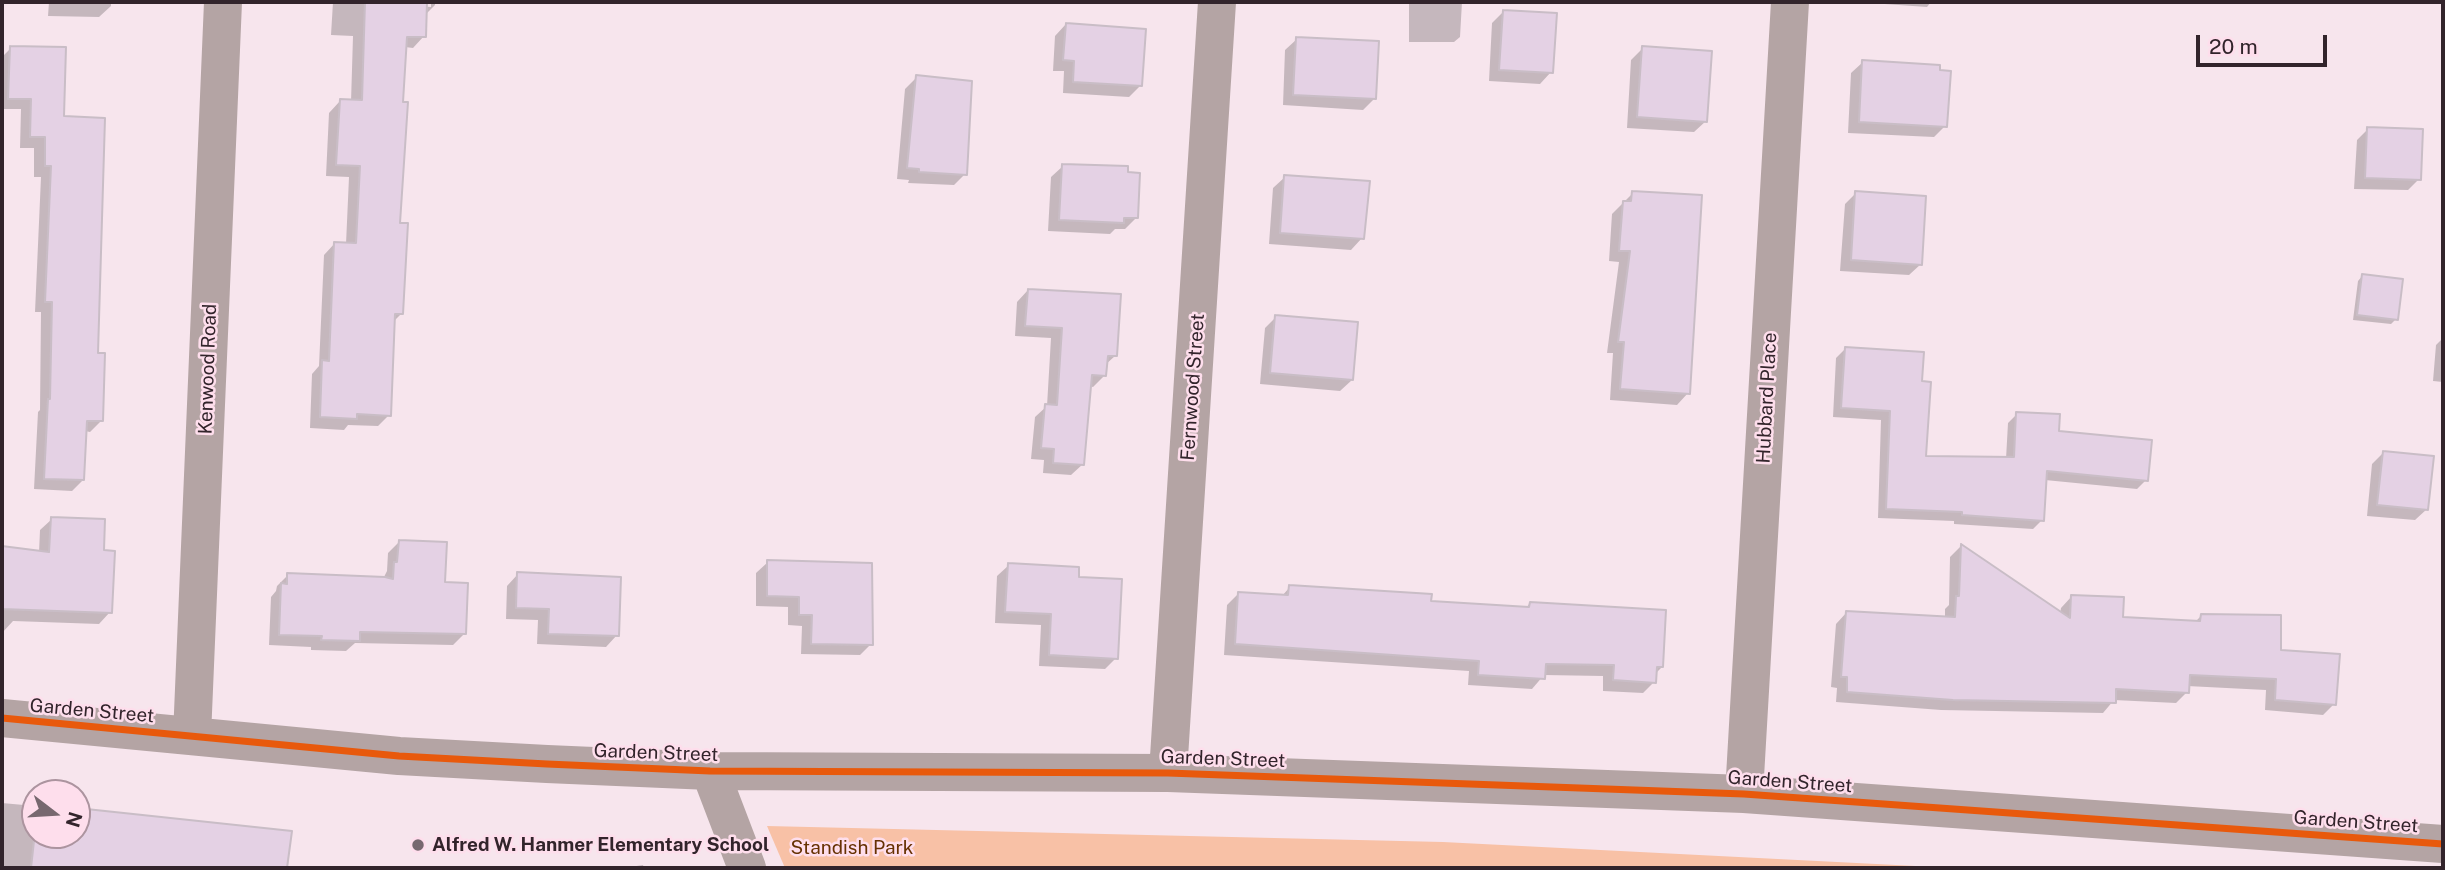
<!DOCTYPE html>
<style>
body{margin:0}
#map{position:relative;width:2445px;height:870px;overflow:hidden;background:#f7e5ed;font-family:"Public Sans",sans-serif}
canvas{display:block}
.frame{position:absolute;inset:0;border:4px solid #32242b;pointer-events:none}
.north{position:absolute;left:21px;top:779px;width:70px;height:70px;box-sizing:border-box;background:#fedeec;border:2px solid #ac949f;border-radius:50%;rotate:107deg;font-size:19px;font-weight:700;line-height:28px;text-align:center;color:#32242b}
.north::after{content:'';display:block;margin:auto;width:24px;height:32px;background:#77686f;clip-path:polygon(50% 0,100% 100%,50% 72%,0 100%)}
.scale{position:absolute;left:2196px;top:35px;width:131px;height:32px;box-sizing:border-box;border:4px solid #32242b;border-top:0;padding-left:9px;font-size:21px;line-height:24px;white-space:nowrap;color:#32242b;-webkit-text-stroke:5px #fedeec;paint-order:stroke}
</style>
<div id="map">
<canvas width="2445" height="870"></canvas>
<div class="frame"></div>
<div class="north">N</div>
<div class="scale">20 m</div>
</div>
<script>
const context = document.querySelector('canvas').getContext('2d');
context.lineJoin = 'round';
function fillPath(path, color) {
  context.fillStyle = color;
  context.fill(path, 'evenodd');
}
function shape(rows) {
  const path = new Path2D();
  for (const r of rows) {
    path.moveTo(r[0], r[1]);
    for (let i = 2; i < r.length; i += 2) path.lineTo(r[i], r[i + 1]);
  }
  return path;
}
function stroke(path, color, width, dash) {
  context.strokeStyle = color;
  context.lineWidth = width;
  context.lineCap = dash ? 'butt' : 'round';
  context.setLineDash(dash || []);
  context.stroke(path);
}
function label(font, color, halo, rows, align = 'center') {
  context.font = font + ' "Public Sans",sans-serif';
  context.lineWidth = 5;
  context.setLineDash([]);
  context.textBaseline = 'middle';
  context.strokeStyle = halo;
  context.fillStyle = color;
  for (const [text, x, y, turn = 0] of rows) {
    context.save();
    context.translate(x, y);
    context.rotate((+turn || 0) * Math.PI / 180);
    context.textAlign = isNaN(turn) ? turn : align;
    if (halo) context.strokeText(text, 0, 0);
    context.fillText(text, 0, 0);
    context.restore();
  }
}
const green = shape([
 [767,826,1443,842,1955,868,785,868]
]);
const shadow = shape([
 [49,2,111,2,111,6,99,17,48,16],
 [333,2,435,2,435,5,425,15,424,36,413,48,405,47,398,224,402,313,393,322,389,415,378,426,348,425,344,430,310,428,312,374,319,366,324,255,335,243,346,244,349,177,326,176,329,113,340,101,351,102,353,36,331,35],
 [419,3,431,3,431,7,418,6],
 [1409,2,1462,2,1460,37,1454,42,1409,42],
 [1856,2,1931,2,1927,7],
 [1504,11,1551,72,1540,84,1489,81,1492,23],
 [1066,24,1140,86,1129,97,1063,93,1064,71,1053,71,1055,36],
 [1297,39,1375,98,1363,110,1283,105,1285,50],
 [11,48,62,118,96,355,101,421,90,432,85,431,83,480,72,491,34,489,38,412,40,410,41,312,35,312,41,177,34,177,34,148,20,148,21,109,2,109,2,57],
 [1643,48,1706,121,1694,132,1627,128,1631,60],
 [1863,62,1945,126,1934,137,1848,133,1851,73],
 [917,77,965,174,954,185,908,183,909,180,897,179,905,89],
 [2368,129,2419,179,2408,190,2354,189,2357,140],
 [1063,166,1136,218,1125,229,1115,229,1110,234,1048,231,1051,177],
 [1285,177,1362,238,1351,250,1269,244,1273,188],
 [1633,193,1688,393,1677,405,1610,400,1613,353,1607,353,1619,262,1609,261,1612,214],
 [1856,193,1921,264,1909,275,1840,271,1845,204],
 [2363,275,2396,319,2391,324,2353,320,2358,281],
 [1028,290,1115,356,1105,365,1105,375,1093,387,1089,386,1083,464,1071,475,1043,473,1044,460,1031,459,1035,417,1047,406,1051,338,1015,336,1017,302],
 [1276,317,1352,380,1340,391,1260,384,1265,328],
 [2442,339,2443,339,2443,382,2433,381,2436,345],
 [1845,349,1921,383,1924,458,2006,459,2008,423,2017,414,2146,480,2137,489,2045,480,2042,520,2033,529,1954,524,1954,521,1878,518,1881,420,1833,417,1836,358],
 [2383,453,2427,509,2415,520,2367,516,2372,464],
 [52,519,102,552,110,612,99,624,13,621,2,633,2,548,39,553,40,530],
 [399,542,444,584,465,633,453,645,355,643,346,651,311,650,311,647,269,645,271,597,276,591,277,586,288,575,383,579,387,571,388,553],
 [1961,546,2060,614,2061,608,2072,596,2121,619,2195,622,2201,616,2279,652,2334,704,2323,715,2265,710,2266,690,2187,686,2187,692,2176,703,2114,700,2103,713,1941,710,1836,702,1837,688,1831,687,1836,624,1847,612,1945,618,1945,609,1949,605,1950,557],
 [768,562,871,644,860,655,801,654,802,626,788,625,788,607,756,606,756,573],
 [1009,565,1077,579,1116,658,1105,669,1039,666,1041,625,995,623,997,576],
 [518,574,617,635,606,647,537,644,538,620,506,619,507,586],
 [1290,587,1429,603,1526,608,1530,603,1662,667,1655,674,1654,682,1643,693,1603,691,1603,676,1544,675,1532,689,1468,685,1469,671,1224,655,1227,605,1238,594,1281,597],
 [2,803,35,806,35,835,77,835,77,809,290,832,286,868,2,868],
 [643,865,644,868,623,868]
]);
const building = shape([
 [365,2,427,2,426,37,407,37,403,102,408,102,400,223,408,223,403,314,395,314,391,416,357,414,357,419,320,417,322,360,329,361,334,242,356,243,360,166,336,165,340,99,362,100,365,2],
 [1503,10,1557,13,1553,73,1499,70,1503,10],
 [1066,23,1146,29,1142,86,1073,82,1074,61,1063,60,1066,23],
 [1296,37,1379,41,1376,99,1293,95,1296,37],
 [10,46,66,47,64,116,105,118,98,353,105,353,103,421,87,421,84,480,44,479,48,399,50,399,52,302,45,302,51,166,45,166,45,137,30,137,31,99,8,99,10,46],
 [1642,46,1712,51,1707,122,1637,117,1642,46],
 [1862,60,1940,65,1940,70,1951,71,1947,127,1859,122,1862,60],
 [916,75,972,81,967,175,919,172,919,169,907,168,916,75],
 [2367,127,2423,129,2421,180,2365,178,2367,127],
 [1062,164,1128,166,1128,172,1140,173,1138,218,1124,218,1124,223,1059,220,1062,164],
 [1284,175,1370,181,1364,239,1280,233,1284,175],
 [1632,191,1702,195,1690,394,1620,389,1624,342,1618,342,1630,251,1619,251,1623,201,1631,201,1632,191],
 [1855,191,1926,196,1922,265,1851,260,1855,191],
 [2362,274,2403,279,2398,320,2357,315,2362,274],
 [1028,289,1121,294,1117,356,1108,356,1106,376,1092,375,1084,465,1053,463,1054,449,1041,448,1045,404,1057,405,1062,328,1025,326,1028,289],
 [1275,315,1358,322,1353,380,1270,373,1275,315],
 [1845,347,1924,352,1922,381,1931,382,1926,456,2014,457,2016,412,2060,414,2059,431,2152,440,2148,481,2047,471,2044,521,1962,515,1962,512,1886,509,1890,411,1841,408,1845,347],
 [2383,451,2434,456,2428,510,2377,505,2383,451],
 [51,517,105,519,104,550,115,551,112,613,2,609,2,546,49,552,51,517],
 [399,540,447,542,445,582,468,583,466,634,360,632,360,641,321,640,322,636,279,635,281,583,287,584,287,573,385,577,393,579,394,562,397,562,399,540],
 [1961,544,2070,618,2071,595,2124,597,2123,617,2200,621,2201,614,2281,615,2281,650,2340,654,2336,705,2275,700,2276,679,2190,675,2189,693,2116,689,2116,703,1953,700,1847,692,1847,677,1841,677,1846,611,1955,617,1956,596,1959,596,1961,544],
 [767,560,872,563,873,645,811,644,812,615,799,615,799,597,767,596,767,560],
 [1008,563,1079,567,1079,577,1122,579,1118,659,1049,655,1051,614,1005,612,1008,563],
 [517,572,621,577,619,636,548,634,549,609,516,608,517,572],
 [1289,585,1432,594,1431,601,1529,607,1530,602,1666,610,1663,667,1657,667,1656,683,1613,680,1614,665,1546,664,1545,679,1478,675,1479,661,1235,644,1238,592,1288,595,1289,585],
 [77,808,292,831,287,868,31,868,35,832,35,835,77,835,77,808]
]);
const street = shape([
 [2,718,399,756,547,764,710,771,1168,773,1744,794,2443,844],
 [192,736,223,2],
 [710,771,747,868],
 [1168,773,1217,2],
 [1744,794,1790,2]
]);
const cycleway = shape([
 [2,718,399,756,547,764,710,771,1168,773,1744,794,2443,844]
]);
const markers = [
 [418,845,7,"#77686f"]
];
const streetNames = [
 ["Kenwood Road",208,369,-88],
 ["Fernwood Street",1193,387,-86],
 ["Hubbard Place",1767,398,-87],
 ["Garden Street",92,711,5],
 ["Garden Street",656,753,2],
 ["Garden Street",1223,759,2],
 ["Garden Street",1790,782,4],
 ["Garden Street",2356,822,4]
];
const poiNames = [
 ["Alfred W. Hanmer Elementary School",432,845]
];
const parkNames = [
 ["Standish Park",852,848]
];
fillPath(green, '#f8c1a6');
fillPath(shadow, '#0003');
fillPath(building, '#e4d1e4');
stroke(building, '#c9bdc6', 2);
stroke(street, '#b4a4a4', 38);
stroke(cycleway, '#e8590c', 7);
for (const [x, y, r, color] of markers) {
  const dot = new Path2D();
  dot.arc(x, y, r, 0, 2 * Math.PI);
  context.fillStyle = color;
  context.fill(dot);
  stroke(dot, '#fedeec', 2.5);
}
label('19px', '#32242b', '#fedeec', streetNames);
label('bold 19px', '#32242b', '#fedeec', poiNames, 'left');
label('19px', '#663102', '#fedeec', parkNames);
</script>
